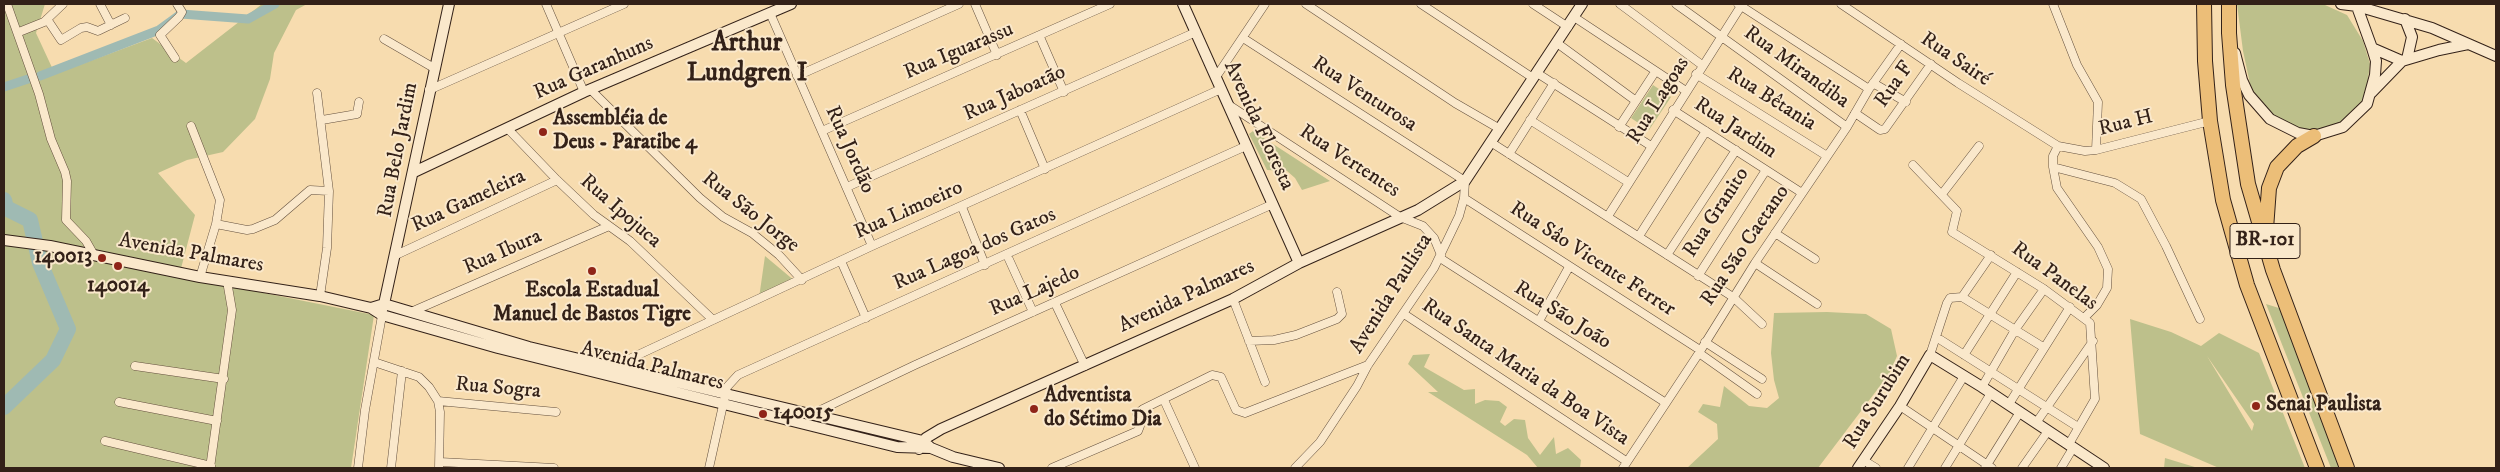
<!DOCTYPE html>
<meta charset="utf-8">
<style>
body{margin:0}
#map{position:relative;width:2500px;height:472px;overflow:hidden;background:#f7dcaf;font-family:"IM FELL DW Pica",serif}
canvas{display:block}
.frame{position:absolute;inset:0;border:5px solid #332118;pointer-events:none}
</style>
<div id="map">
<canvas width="2500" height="472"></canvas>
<div class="frame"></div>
</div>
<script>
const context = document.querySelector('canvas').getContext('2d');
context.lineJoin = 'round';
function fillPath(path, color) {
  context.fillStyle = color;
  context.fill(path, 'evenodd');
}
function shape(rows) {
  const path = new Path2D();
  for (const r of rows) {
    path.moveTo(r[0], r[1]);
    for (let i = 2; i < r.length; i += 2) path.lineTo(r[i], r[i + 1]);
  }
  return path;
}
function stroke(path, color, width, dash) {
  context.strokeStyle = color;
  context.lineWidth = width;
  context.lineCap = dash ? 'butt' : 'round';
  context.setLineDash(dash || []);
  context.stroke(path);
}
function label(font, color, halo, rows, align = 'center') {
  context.font = font + ' "IM FELL DW Pica",serif';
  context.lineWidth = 4;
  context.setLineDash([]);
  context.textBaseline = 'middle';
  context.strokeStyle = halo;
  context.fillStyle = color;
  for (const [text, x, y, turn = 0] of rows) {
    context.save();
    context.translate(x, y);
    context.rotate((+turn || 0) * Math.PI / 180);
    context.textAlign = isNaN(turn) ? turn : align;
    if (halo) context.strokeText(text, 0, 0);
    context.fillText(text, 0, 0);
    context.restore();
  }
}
const green = shape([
 [4,4,45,4,36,33,55,74,152,38,186,63,262,4,307,4,296,10,274,53,270,79,255,119,223,152,187,160,158,173,195,215,179,276,374,315,351,468,4,468],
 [2237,4,2316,4,2325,5,2347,15,2363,41,2370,64,2365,103,2342,126,2328,132,2301,130,2279,121,2261,108,2252,93,2243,51],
 [1653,85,1671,97,1649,130,1631,118],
 [1253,131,1330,181,1302,190,1295,178,1287,171,1267,170,1249,134],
 [765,256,796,282,759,298],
 [2266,304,2282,309,2342,468,2331,468],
 [1827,312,1866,314,1891,329,1897,356,1889,374,1818,468,1687,468,1718,439,1717,424,1698,412,1703,404,1720,407,1724,386,1749,406,1767,408,1779,398,1774,380,1771,353,1774,313],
 [2130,319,2171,332,2201,346,2219,333,2259,353,2305,468,2219,468,2140,434],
 [2207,356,2254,424,2252,431],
 [1430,354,1424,367,1464,390,1475,389,1475,404,1485,400,1499,401,1507,407,1500,422,1505,426,1514,419,1525,420,1528,438,1540,455,1554,437,1556,454,1568,448,1581,460,1580,468,1538,468,1527,455,1428,392,1438,392,1408,364,1413,355],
 [2165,458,2198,468,2164,468]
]);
const canal = shape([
 [40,76,159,30,181,14,248,19,275,4],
 [4,87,28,79]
]);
const river = shape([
 [4,200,6,208,30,220,40,263,68,329,53,360,4,407]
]);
const street = shape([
 [7,4,39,94,51,139,65,172,67,181,66,220,86,241,94,255],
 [100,4,111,25],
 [546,4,584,92],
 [975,4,997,55],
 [1306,4,1455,103,1500,129],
 [1421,4,1533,78],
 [1533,4,1568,27],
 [1620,4,1702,65],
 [1676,4,1847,127],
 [1738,4,1869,89],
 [1841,4,1958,83,2058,146,2085,151,2096,150,2210,121],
 [2053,4,2077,65,2098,102,2096,150],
 [770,13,872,246],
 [1574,17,1686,91],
 [47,19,61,40,81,28,87,27,98,31,125,18],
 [19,32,44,22,63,4],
 [1040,37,1064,92],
 [1243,38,1465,181,1464,198,1459,216,1434,268,1368,365,1357,386,1320,442,1295,468],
 [384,39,434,68],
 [1557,43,1636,101],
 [175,58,160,35,179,17,182,12,177,4],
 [1537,73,1651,146],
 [1696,74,1827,156],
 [797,76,959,4],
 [1216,77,1265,4],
 [1873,83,1906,102],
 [590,89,700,198,723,217,752,233,779,255,802,280],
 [429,90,624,4],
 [317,93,329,191,327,248,320,296],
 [1229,105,1400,217,1423,226,1434,238,1441,255],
 [1020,110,1045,169],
 [1673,110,1802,193],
 [1855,113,1880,130,1885,129,1931,64],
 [322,120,357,114,359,102],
 [1530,120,1628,182],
 [191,126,220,200,216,224,200,277],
 [1619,127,1655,72],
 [508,129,557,180,594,215,630,241,712,319],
 [822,131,1110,4],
 [1492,143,1733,297,1762,324],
 [2058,146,2053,156,2053,167,2115,183,2141,199,2166,246,2200,319],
 [1509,154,1554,83],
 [1913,165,1957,211,1952,232,2044,289,2090,323,2095,399,2069,444],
 [2053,167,2057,188,2098,247,2108,269,2107,288,2097,305,2085,317],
 [847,187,1196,32],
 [1942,194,1979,146],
 [1464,198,1700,350],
 [962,207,985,265],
 [1608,216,1741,6],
 [216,224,247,230,253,229,275,220,310,190,329,191],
 [1775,233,1815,259],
 [1639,236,1706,131],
 [396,255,557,180],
 [1007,255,1033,312],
 [1667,255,1736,150],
 [1440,258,1666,403],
 [841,261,866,318],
 [1755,263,1817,304],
 [1698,276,1766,170],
 [1962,297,2043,347],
 [1233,299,1265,382],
 [1055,303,1085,366],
 [411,312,609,226],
 [1404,314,1626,461],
 [1539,321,1569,267],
 [1936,337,2078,427],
 [1249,341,1274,340,1296,335,1337,319,1342,314,1337,292],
 [1705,342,1762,379],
 [1699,353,1757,394],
 [1930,355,1947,303,1950,298,1962,297,1991,255],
 [1964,355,2017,272],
 [374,362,419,377,429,387,438,401,440,412,439,468],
 [135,366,224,379],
 [612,367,872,246,1221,89],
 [1982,387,2015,330,2044,289],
 [1164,400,1195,468],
 [438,401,556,412],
 [119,402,217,421],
 [2009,404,2070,307],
 [1900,406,1992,468],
 [812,414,915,365,1273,204],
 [2036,423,2093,341],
 [105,441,211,466],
 [1863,460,1876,468],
 [440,462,554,468],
 [210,468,232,310,227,281],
 [358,468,365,410,383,310],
 [391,468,402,371],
 [709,468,727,387,738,375,1246,146],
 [1052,468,1138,431,1140,426,1137,414,1143,409,1212,375,1221,377,1236,410,1245,413,1368,365],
 [1623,468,1699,353,1755,263,1847,127,1869,89,1901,44],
 [1908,468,1964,376],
 [1945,468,1991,393],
 [1985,468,2020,412],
 [2022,468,2048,431],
 [2061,468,2073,448]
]);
const secondary = shape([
 [1183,4,1299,263],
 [2341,4,2357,6,2432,28,2496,56],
 [2405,19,2412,37,2407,59],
 [2372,48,2402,61],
 [2235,53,2242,80,2249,95,2270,119,2298,133,2314,136,2343,127,2367,104,2375,75,2376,61,2372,48,2356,4],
 [2371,93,2402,61,2439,50,2468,44],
 [414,172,584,92,791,4],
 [4,240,50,246,200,277,320,296,371,308,382,315,498,348,897,447,931,448],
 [384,304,449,4],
 [371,308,384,304,529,347,923,441,931,448,953,457,999,468],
 [919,449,926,438,941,429,1233,299,1299,263,1418,210,1465,181,1582,4],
 [1858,468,1900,406,1930,355,1982,387,2104,468]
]);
const highway = shape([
 [2204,4,2205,61,2210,121,2223,200,2247,285,2317,468],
 [2229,4,2229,33,2233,85,2248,184,2273,270,2347,468],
 [2266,229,2269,188,2277,167,2297,146,2314,136]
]);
const markers = [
 [543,132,5,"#8f2418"],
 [102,258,5,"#8f2418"],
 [118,266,5,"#8f2418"],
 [592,271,5,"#8f2418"],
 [2256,406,5,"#8f2418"],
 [1034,409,5,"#8f2418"],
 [763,414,5,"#8f2418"]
];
const shields = [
 [2265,241,70]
];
const shieldNames = [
 ["BR-101",2265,241]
];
const streetNames = [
 ["Rua Iguarassu",959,52,-23],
 ["Rua Sairé",1955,60,34],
 ["Rua Mirandiba",1796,68,36],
 ["Rua Garanhuns",594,69,-24],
 ["Rua F",1895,85,-55],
 ["Rua Jaboatão",1015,94,-24],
 ["Rua Venturosa",1364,95,33],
 ["Rua Bêtania",1771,100,32],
 ["Rua Lagoas",1659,101,-58],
 ["Rua H",2126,124,-14],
 ["Avenida Floresta",1258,126,65],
 ["Rua Jardim",1735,129,33],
 ["Rua Belo Jardim",399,150,-79],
 ["Rua Jordão",849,150,66],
 ["Rua Vertentes",1349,162,33],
 ["Rua Gameleira",469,202,-25],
 ["Rua Limoeiro",909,211,-24],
 ["Rua Ipojuca",620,212,41],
 ["Rua São Jorge",750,213,38],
 ["Rua Granito",1717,213,-57],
 ["Rua São Caetano",1746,246,-56],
 ["Rua Lagoa dos Gatos",975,250,-24],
 ["Rua Ibura",503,253,-24],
 ["Avenida Palmares",191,254,10],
 ["Rua Sâo Vicente Ferrer",1592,260,33],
 ["Rua Panelas",2054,277,36],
 ["Rua Lajedo",1035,292,-24],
 ["Avenida Paulista",1392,294,-58],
 ["Avenida Palmares",1187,297,-25],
 ["Rua São João",1562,316,32],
 ["Avenida Palmares",652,367,14],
 ["Rua Santa Maria da Boa Vista",1525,373,34],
 ["Rua Sogra",498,389,5],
 ["Rua Surubim",1878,402,-58]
];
const poiNames = [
 ["Assembléia de",553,120],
 ["Deus - Paratibe 4",553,144],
 ["140013",92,258,"right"],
 ["140014",118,287,"center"],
 ["Escola Estadual",592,292,"center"],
 ["Manuel de Bastos Tigre",592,316,"center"],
 ["Adventista",1044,397],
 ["do Sétimo Dia",1044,421],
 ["Senai Paulista",2266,406],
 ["140015",773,414]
];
const districtNames = [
 ["Arthur",747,45],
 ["Lundgren I",747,75]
];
fillPath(green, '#bdc08b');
stroke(canal, '#9fbab3', 9);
stroke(river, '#9fbab3', 16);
stroke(street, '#64503e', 9);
stroke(secondary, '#332118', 12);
stroke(highway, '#332118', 16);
stroke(street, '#fae8cb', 8);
stroke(secondary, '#fae8cb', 10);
stroke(highway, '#ecbe78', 14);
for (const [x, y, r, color] of markers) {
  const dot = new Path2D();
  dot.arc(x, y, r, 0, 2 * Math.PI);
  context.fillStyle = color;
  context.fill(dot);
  stroke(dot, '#fae8cb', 2);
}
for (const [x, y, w] of shields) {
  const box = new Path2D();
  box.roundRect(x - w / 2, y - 17.5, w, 35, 4);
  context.fillStyle = '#fae8cb';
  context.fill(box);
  stroke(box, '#332118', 1);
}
label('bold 20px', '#332118', null, shieldNames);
label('21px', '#332118', '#fae8cb', streetNames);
label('bold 21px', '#332118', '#fae8cb', poiNames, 'left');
label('bold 26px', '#332118', '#fae8cb', districtNames);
</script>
